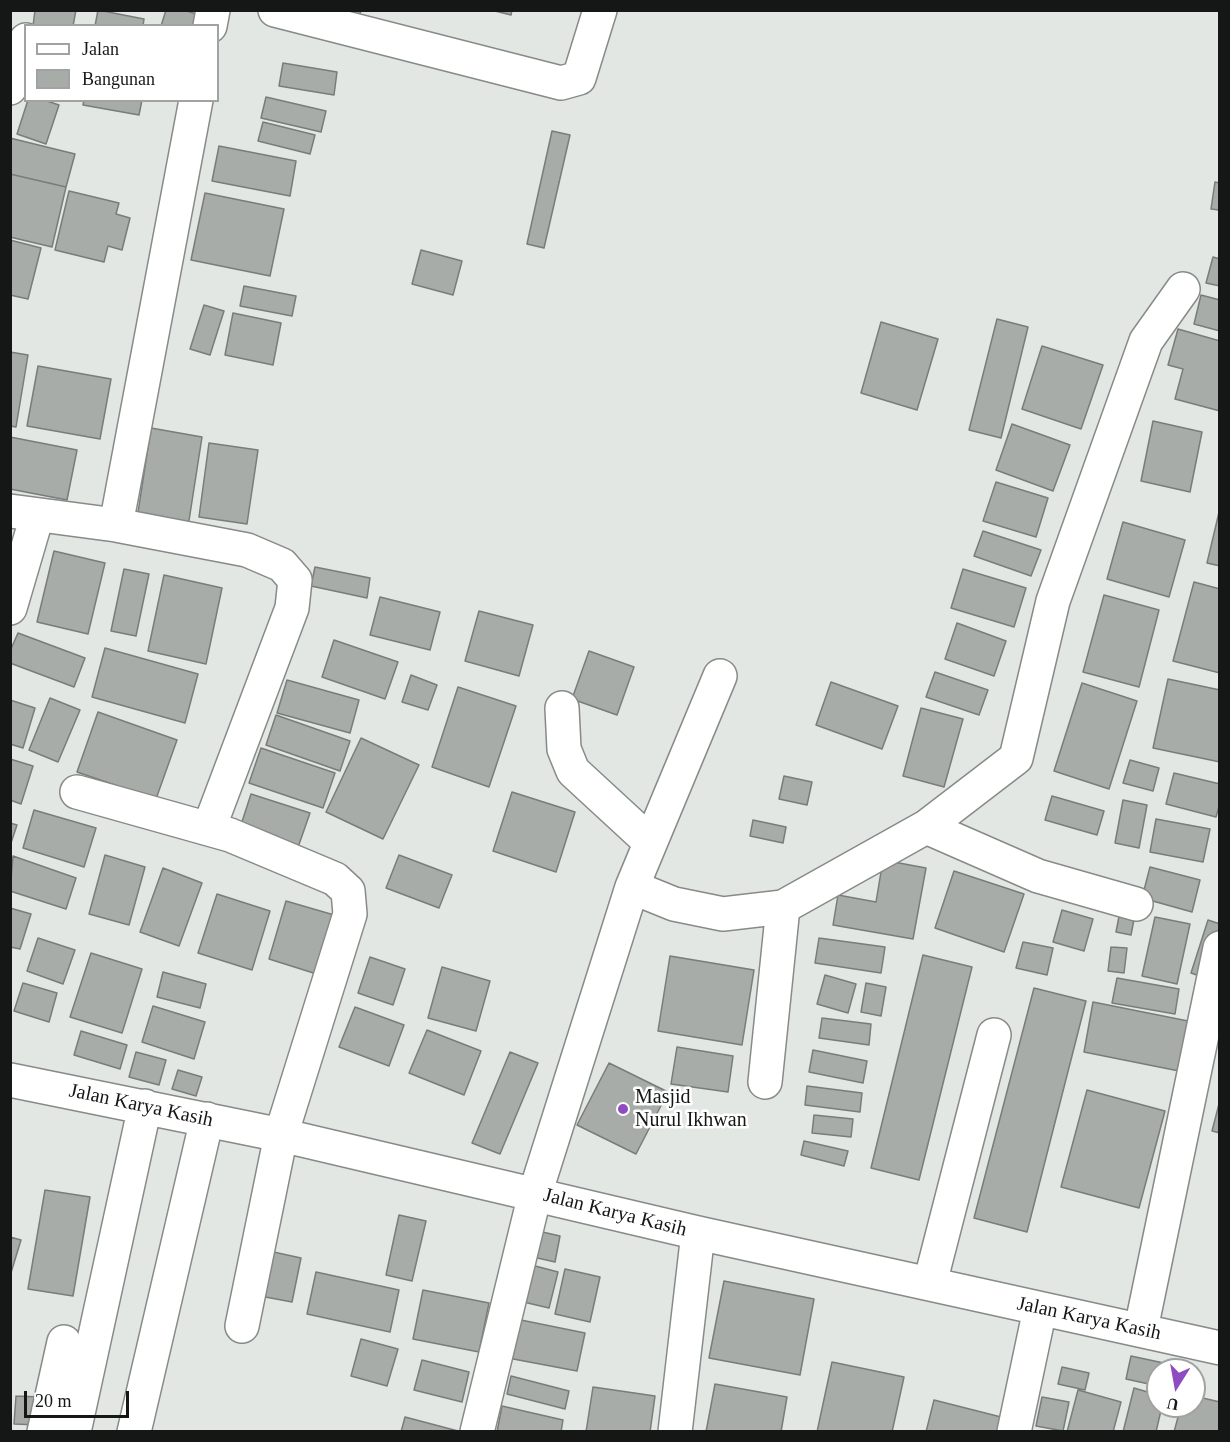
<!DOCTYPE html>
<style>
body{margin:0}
#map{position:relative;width:1230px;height:1442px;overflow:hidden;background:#e2e7e4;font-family:Georgia,serif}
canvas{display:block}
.frame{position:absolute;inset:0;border:12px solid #151716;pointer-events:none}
.legend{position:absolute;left:24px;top:24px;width:195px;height:78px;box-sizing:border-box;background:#fff;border:2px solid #a1a2a2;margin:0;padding:8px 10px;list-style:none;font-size:18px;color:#151716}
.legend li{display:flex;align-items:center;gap:12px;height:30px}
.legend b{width:30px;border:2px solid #a1a2a2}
.north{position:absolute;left:1146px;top:1358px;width:60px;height:60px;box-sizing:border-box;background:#fff;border:2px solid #a1a2a2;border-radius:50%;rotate:191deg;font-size:16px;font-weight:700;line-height:24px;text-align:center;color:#151716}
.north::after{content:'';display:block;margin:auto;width:21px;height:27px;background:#8f4bc0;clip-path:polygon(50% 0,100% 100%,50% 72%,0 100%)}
.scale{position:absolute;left:24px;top:1391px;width:105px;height:27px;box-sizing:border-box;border:3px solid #151716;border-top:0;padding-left:8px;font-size:18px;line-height:21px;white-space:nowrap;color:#151716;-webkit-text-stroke:4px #fff;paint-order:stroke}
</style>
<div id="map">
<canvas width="1230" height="1442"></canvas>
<div class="frame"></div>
<ul class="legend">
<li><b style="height:8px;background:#fff"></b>Jalan</li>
<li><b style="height:16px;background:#a7aca8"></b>Bangunan</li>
</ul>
<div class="north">U</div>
<div class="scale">20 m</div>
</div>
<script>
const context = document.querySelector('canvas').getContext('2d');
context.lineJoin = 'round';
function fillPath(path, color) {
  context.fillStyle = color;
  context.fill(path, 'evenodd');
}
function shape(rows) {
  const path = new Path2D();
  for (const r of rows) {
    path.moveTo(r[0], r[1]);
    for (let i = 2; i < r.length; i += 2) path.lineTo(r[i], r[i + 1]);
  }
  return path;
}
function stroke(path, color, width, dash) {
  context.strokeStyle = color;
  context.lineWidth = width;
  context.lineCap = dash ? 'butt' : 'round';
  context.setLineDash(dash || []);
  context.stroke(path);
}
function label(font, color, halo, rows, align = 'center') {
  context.font = font + ' Georgia,serif';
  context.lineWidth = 5;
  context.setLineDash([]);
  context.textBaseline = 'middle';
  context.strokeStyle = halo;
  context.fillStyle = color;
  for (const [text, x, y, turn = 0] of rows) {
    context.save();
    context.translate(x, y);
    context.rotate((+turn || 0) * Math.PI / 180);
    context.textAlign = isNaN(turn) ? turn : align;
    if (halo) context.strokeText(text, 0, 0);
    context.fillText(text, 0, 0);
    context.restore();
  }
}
const building = shape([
 [35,10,76,10,73,26,33,26,35,10],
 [98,10,144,19,143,26,95,26,98,10],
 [166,10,184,10,199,15,196,26,161,26,166,10],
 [327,10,361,10,358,20,327,10],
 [491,10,512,10,511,15,491,10],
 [283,63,337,72,334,95,279,86,283,63],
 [266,97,326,111,321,132,261,118,266,97],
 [28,100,44,100,59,105,46,144,17,134,28,100],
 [84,100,142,100,139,115,83,105,84,100],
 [263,122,315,135,310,154,258,141,263,122],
 [552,131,570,135,544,248,527,244,552,131],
 [10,138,75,154,66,187,10,174,10,138],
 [219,146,296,161,290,196,212,181,219,146],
 [10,174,66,187,52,247,10,237,10,174],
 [1215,182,1220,183,1219,210,1211,209,1215,182],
 [69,191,119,203,116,214,130,218,122,250,108,246,104,262,55,250,69,191],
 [205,193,284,209,270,276,191,260,205,193],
 [10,240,41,248,28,299,10,295,10,240],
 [421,250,462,261,453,295,412,284,421,250],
 [1213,257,1220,259,1220,286,1206,283,1213,257],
 [244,286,296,296,292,316,240,306,244,286],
 [1201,295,1220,300,1220,331,1194,324,1201,295],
 [204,305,224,311,210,355,190,349,204,305],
 [233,313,281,323,273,365,225,355,233,313],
 [997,319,1028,327,1001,438,969,430,997,319],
 [881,322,938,339,917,410,861,393,881,322],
 [1178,329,1220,341,1220,411,1175,399,1183,369,1168,365,1178,329],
 [1042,346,1103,365,1081,429,1022,409,1042,346],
 [10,352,28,355,16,427,10,426,10,352],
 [38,366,111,379,100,439,27,426,38,366],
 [1153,421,1202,432,1190,492,1141,481,1153,421],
 [1012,424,1070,445,1053,491,996,470,1012,424],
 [151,428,202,437,188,527,137,519,151,428],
 [10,437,77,450,67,500,10,489,10,437],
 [209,443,258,450,247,524,199,517,209,443],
 [996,482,1048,498,1036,537,983,521,996,482],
 [1220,508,1220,566,1207,563,1220,508],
 [1123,522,1185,540,1169,597,1107,579,1123,522],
 [983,531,1041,550,1031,576,974,556,983,531],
 [54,551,105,563,88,634,37,622,54,551],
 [315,567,370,578,367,598,311,586,315,567],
 [124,569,149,574,136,636,111,631,124,569],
 [963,569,1026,588,1014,627,951,608,963,569],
 [164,575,222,588,206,664,148,651,164,575],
 [1194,582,1220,589,1220,673,1173,661,1194,582],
 [1104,595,1159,610,1139,687,1083,672,1104,595],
 [380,597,440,612,430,650,370,635,380,597],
 [479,611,533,625,519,676,465,661,479,611],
 [957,623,1006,641,994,676,945,659,957,623],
 [18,633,85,658,74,687,10,663,10,651,18,633],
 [334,640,398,662,385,699,322,677,334,640],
 [105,648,198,674,185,723,92,697,105,648],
 [589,651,634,667,617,715,572,699,589,651],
 [935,672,988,690,979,715,926,697,935,672],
 [411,675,437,685,428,710,402,702,411,675],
 [1168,679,1220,690,1220,762,1153,748,1168,679],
 [287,680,359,700,350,733,277,713,287,680],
 [831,682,898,706,882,749,816,725,831,682],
 [1082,683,1137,701,1109,789,1054,771,1082,683],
 [458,687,516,706,489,787,432,767,458,687],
 [50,698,80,710,58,762,29,750,50,698],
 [10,700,35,708,23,748,10,744,10,700],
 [921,708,963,719,944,787,903,776,921,708],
 [98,712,177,740,156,799,77,772,98,712],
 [276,715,350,741,340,771,266,745,276,715],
 [361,738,419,765,383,839,326,812,361,738],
 [261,748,335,773,323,808,249,783,261,748],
 [10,759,33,766,21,804,10,800,10,759],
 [1130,760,1159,768,1153,791,1123,783,1130,760],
 [1174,773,1220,784,1220,803,1216,817,1166,804,1174,773],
 [784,776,812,782,807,805,779,799,784,776],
 [512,792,575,812,556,872,493,851,512,792],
 [251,794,310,813,296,853,238,834,251,794],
 [1052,796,1104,811,1097,835,1045,820,1052,796],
 [1123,800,1147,805,1139,848,1115,843,1123,800],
 [34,810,96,828,84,867,23,848,34,810],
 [1156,819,1210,829,1203,862,1150,852,1156,819],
 [753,820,786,827,783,843,750,836,753,820],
 [10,823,17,825,10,846,10,823],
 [105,855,145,867,129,925,89,914,105,855],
 [399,855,452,875,439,908,386,888,399,855],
 [13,856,76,878,66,909,10,891,13,856],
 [883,860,926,868,913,939,833,925,838,895,876,902,883,860],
 [1150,867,1200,880,1192,912,1142,898,1150,867],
 [163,868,202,883,179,946,140,932,163,868],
 [954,871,1024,894,1004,952,935,928,954,871],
 [217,894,270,911,252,970,198,953,217,894],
 [286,901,341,917,323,976,269,959,286,901],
 [1121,906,1136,909,1131,935,1116,932,1121,906],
 [10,908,31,914,20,949,10,947,10,908],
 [1062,910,1093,919,1084,951,1053,942,1062,910],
 [1155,917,1190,924,1177,984,1142,976,1155,917],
 [1208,920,1220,924,1220,933,1205,978,1191,973,1208,920],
 [38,938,75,950,63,984,27,971,38,938],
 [819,938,885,947,881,973,815,963,819,938],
 [1023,942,1053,948,1047,975,1016,968,1023,942],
 [1111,947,1127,948,1124,973,1108,971,1111,947],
 [91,953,142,969,122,1033,70,1017,91,953],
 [923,955,972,967,919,1180,871,1168,923,955],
 [670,956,754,970,742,1045,658,1031,670,956],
 [370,957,405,969,393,1005,358,993,370,957],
 [442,967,490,981,476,1031,428,1018,442,967],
 [163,972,206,984,200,1008,157,997,163,972],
 [825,975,856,984,848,1013,817,1004,825,975],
 [1117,978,1179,989,1175,1014,1112,1003,1117,978],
 [23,983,57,993,49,1022,14,1011,23,983],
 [866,983,886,987,881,1016,861,1012,866,983],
 [1034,988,1086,1001,1027,1232,974,1218,1034,988],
 [1093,1002,1198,1023,1189,1073,1084,1052,1093,1002],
 [153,1006,205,1022,194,1059,142,1042,153,1006],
 [355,1007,404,1025,389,1066,339,1047,355,1007],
 [822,1018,871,1024,869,1045,819,1038,822,1018],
 [427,1030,481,1051,464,1095,409,1073,427,1030],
 [81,1031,127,1045,120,1069,74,1055,81,1031],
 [677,1047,733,1056,728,1092,671,1084,677,1047],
 [813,1050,867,1061,863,1083,809,1072,813,1050],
 [136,1052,166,1060,159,1085,129,1077,136,1052],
 [510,1052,538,1063,500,1154,472,1143,510,1052],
 [609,1063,668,1092,636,1154,577,1125,609,1063],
 [178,1070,202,1077,196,1096,172,1089,178,1070],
 [807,1086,862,1093,860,1112,805,1105,807,1086],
 [1087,1090,1165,1111,1139,1208,1061,1187,1087,1090],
 [1220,1100,1220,1133,1212,1131,1220,1100],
 [814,1115,853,1119,851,1137,812,1133,814,1115],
 [804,1141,848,1151,844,1166,801,1155,804,1141],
 [45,1190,90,1197,73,1296,28,1289,45,1190],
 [399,1215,426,1221,412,1281,386,1275,399,1215],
 [538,1231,560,1236,555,1262,533,1257,538,1231],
 [10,1237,21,1240,10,1276,10,1237],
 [269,1251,301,1258,292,1302,260,1296,269,1251],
 [524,1263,558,1272,549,1308,515,1300,524,1263],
 [565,1269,600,1277,590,1322,555,1314,565,1269],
 [316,1272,399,1290,390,1332,307,1314,316,1272],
 [724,1281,814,1299,800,1375,709,1358,724,1281],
 [423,1290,489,1303,479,1352,413,1339,423,1290],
 [516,1319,585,1333,577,1371,508,1358,516,1319],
 [361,1339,398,1349,387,1386,351,1376,361,1339],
 [1131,1356,1173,1365,1172,1370,1158,1370,1158,1386,1126,1379,1131,1356],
 [422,1360,469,1372,462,1402,414,1390,422,1360],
 [832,1362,904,1377,892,1432,817,1432,832,1362],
 [1062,1367,1089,1373,1085,1390,1058,1384,1062,1367],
 [511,1376,569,1391,565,1409,507,1394,511,1376],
 [715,1384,787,1397,781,1432,706,1432,715,1384],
 [593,1387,655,1396,650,1432,586,1432,593,1387],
 [1134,1388,1158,1395,1158,1406,1162,1406,1156,1432,1123,1432,1134,1388],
 [1078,1390,1121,1402,1113,1432,1067,1432,1078,1390],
 [16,1396,40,1397,38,1425,14,1424,16,1396],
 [1194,1396,1220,1402,1220,1432,1174,1432,1181,1406,1194,1406,1194,1396],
 [1042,1397,1069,1402,1063,1431,1036,1426,1042,1397],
 [934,1400,1001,1417,998,1432,926,1432,934,1400],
 [502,1406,563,1420,561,1432,497,1432,502,1406],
 [405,1417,458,1431,401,1432,405,1417]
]);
const minor = shape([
 [275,10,561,83,579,78,600,10],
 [210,26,213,10],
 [10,88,26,40],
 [10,511,116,525,247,550,282,565,295,580,292,608,209,828],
 [116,525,196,100],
 [10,608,37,516],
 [562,708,564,749,573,771,650,842],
 [77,792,230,835,335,879,348,891,350,914,281,1135,242,1326],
 [926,827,1038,876,1136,904],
 [632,887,720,676],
 [10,1080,281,1135,698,1233,1220,1348],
 [765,1082,783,907],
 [930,1283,994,1035],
 [1141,1329,1220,948],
 [44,1432,64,1342],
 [74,1432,145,1106],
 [134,1432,207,1119],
 [477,1432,535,1194,632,887,674,904,723,914,783,907,926,827,1016,758,1053,601,1146,341,1183,289],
 [675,1432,698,1233],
 [1014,1432,1040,1309]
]);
const markers = [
 [623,1109,6,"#8f4bc0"]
];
const poiNames = [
 ["Masjid",635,1098],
 ["Nurul Ikhwan",635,1121]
];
const streetNames = [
 ["Jalan Karya Kasih",141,1106,12],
 ["Jalan Karya Kasih",615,1213,14],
 ["Jalan Karya Kasih",1089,1319,12]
];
fillPath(building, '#a7aca8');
stroke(building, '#787d7a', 1.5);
stroke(minor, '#868b88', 36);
stroke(minor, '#fff', 33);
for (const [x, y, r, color] of markers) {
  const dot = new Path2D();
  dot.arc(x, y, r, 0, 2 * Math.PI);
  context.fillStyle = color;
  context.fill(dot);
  stroke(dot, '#fff', 2);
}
label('20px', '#151716', '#fff', poiNames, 'left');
label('20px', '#151716', '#fff', streetNames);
</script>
